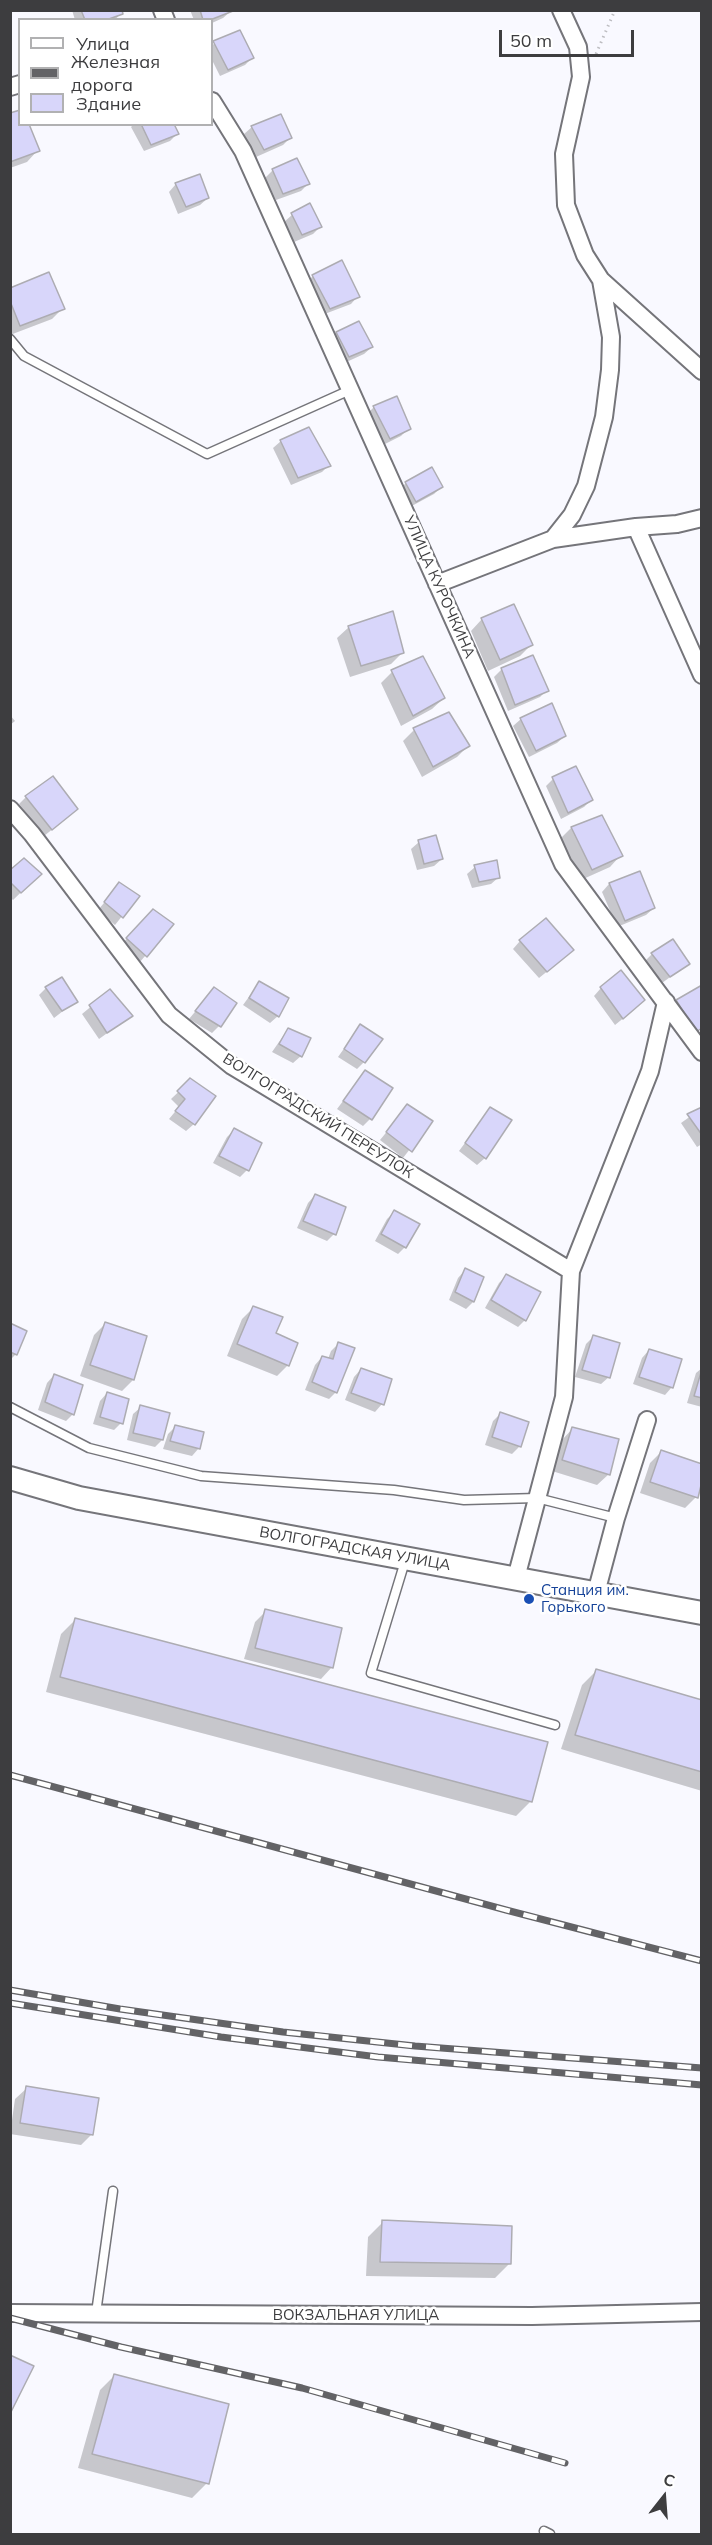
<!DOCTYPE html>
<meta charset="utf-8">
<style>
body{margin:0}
#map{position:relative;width:712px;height:2545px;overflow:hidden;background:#f9f9ff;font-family:Mulish,sans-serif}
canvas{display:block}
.frame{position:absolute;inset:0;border:12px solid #3d3d3f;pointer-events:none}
.legend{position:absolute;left:18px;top:18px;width:195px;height:108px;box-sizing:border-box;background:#fff;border:2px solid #b1b1b2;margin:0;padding:8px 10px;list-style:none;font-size:18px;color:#3d3d3f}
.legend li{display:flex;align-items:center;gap:12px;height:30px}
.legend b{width:30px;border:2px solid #b1b1b2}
.north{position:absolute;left:634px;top:2467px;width:60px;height:60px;-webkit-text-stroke:4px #fff;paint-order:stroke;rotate:17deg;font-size:16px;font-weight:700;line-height:24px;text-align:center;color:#3d3d3f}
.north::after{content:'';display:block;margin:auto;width:21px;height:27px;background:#3d3d3f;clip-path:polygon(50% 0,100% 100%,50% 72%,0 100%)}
.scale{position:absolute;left:499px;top:30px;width:135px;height:27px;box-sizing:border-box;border:3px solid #3d3d3f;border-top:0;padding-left:8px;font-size:18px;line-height:21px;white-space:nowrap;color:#3d3d3f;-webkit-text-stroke:4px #fff;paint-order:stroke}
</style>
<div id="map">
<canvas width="712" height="2545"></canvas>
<div class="frame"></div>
<ul class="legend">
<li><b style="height:8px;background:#fff"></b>Улица</li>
<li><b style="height:8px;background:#636366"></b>Железная дорога</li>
<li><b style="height:16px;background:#d8d6fa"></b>Здание</li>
</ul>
<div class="north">С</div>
<div class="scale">50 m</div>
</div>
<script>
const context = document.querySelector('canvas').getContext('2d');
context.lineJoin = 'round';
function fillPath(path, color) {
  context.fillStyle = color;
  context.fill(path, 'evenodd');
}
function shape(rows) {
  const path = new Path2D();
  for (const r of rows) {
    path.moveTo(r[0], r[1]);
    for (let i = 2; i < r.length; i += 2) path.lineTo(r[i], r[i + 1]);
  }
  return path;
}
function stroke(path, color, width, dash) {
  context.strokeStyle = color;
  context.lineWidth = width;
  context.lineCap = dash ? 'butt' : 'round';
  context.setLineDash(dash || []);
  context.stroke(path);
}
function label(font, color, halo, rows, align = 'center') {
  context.font = font + ' Mulish,sans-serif';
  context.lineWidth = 5;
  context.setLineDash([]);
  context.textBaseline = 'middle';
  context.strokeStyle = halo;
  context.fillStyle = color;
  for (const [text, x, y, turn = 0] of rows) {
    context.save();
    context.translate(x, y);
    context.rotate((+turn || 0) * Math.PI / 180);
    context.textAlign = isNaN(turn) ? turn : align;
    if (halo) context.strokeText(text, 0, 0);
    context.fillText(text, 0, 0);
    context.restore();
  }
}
const shadow = shape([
 [72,10,120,10,121,13,115,20,75,20],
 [190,10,231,10,231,11,223,18,212,23,212,20,194,20],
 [239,32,252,58,245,65,220,76,212,60,212,45],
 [10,115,38,150,27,162,10,168],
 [134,124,172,124,177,134,170,141,144,151,131,127],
 [252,127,290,138,283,145,256,157,244,134],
 [296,160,308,184,301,191,276,200,265,178,272,171],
 [176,184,208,198,200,205,178,214,169,192],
 [292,215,320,227,313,234,294,242,284,222],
 [313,276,358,296,351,304,322,315,306,283],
 [10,289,63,308,52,319,10,335],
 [336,333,372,347,364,354,342,364,329,340],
 [374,407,409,428,401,436,383,445,367,414],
 [281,441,329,465,322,472,291,485,273,448],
 [432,469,441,487,434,494,408,508,398,491,406,483],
 [482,619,531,645,520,656,488,671,471,631],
 [349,627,402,653,391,664,350,677,337,638],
 [423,658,444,698,432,709,401,726,381,683,392,672],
 [502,669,547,690,540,697,508,711,494,677],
 [449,713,468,746,457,757,422,777,403,741,414,730],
 [10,715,15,721,10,725],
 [521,719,565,736,557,743,529,757,513,726],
 [553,779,591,800,584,807,561,819,546,786],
 [26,797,69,816,44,836,19,804],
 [601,817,621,855,610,867,581,880,560,839,571,828],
 [419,842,442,859,434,866,417,870,411,849],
 [475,867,499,877,491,884,472,888,467,874],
 [10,872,40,874,13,900,10,897],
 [639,873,654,908,646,915,617,927,602,892,609,884],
 [120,884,138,896,115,925,98,910],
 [146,918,172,925,139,963,120,946],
 [520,941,565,957,539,978,513,949],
 [652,954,688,964,662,983,645,961],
 [259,983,278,1016,270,1023,243,1005],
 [46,988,76,1001,54,1018,39,995],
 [601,988,636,1008,615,1025,594,996],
 [214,989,219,1026,212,1033,189,1019],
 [110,991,131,1016,99,1039,82,1014],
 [360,1026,364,1062,357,1069,338,1057],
 [288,1029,301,1056,293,1063,272,1052],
 [365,1072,370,1119,363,1126,337,1109],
 [191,1080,194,1124,186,1131,169,1119,179,1107,171,1099],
 [408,1106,431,1122,403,1158,380,1140],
 [702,1108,702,1144,697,1147,681,1123],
 [490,1109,485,1158,477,1165,459,1151],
 [234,1130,247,1170,240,1177,213,1163,227,1137],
 [315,1195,334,1234,327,1241,297,1228,308,1203],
 [394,1212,405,1247,398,1254,375,1241,387,1219],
 [465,1270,482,1278,473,1302,466,1309,449,1300,458,1278],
 [507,1275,525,1320,518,1327,485,1308,499,1283],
 [253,1308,274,1333,288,1365,277,1376,227,1356,242,1319],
 [106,1323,133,1380,122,1391,80,1376,94,1335],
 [10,1324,16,1354,10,1360],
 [594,1336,609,1377,601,1384,575,1377,586,1344],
 [338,1344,336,1392,329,1399,305,1390,315,1365,322,1357,328,1359,331,1351],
 [649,1350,672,1387,665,1395,633,1384,642,1358],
 [702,1368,702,1407,687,1403,696,1373],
 [361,1369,382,1404,375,1412,345,1400,354,1377],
 [54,1375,73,1414,66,1421,38,1410,47,1383],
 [107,1393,121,1423,114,1430,93,1424,100,1401],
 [141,1407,162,1440,155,1447,127,1440,133,1414],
 [500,1414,520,1446,512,1454,485,1445,493,1421],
 [175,1427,199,1448,192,1456,163,1449,168,1434],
 [573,1428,609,1474,597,1485,552,1471,562,1440],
 [661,1452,696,1497,685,1508,640,1493,650,1463],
 [266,1611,332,1667,321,1679,244,1659,255,1622],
 [76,1619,531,1801,516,1816,46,1692,61,1634],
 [596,1671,702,1701,702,1791,561,1749,582,1685],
 [27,2088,92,2134,81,2145,10,2134,15,2099],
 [383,2222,510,2263,495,2278,366,2276,368,2237],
 [115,2375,207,2483,192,2498,78,2468,100,2390]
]);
const building = shape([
 [81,10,122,10,123,14,106,20,85,20,81,10],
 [200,10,232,10,233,11,210,20,203,20,200,10],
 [240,30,254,58,228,70,213,41,240,30],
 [20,110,20,124,29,124,40,151,10,162,10,113,20,110],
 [281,114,292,138,264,150,251,126,281,114],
 [141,124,174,124,179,134,151,145,141,124],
 [297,158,310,184,283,194,272,169,297,158],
 [200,174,209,198,186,207,175,183,200,174],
 [310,203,322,227,302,235,291,213,310,203],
 [342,260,360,297,330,309,312,275,342,260],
 [49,272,65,309,20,326,10,301,10,288,49,272],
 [359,321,373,347,349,357,336,332,359,321],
 [397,396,411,429,390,439,373,406,397,396],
 [309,427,331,466,298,478,280,440,309,427],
 [432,467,443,487,416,502,405,482,432,467],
 [514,604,533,645,500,660,481,618,514,604],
 [393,611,404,653,361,666,348,626,393,611],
 [533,655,549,691,515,705,501,668,533,655],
 [423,656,445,698,413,716,391,670,423,656],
 [552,703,566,736,536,751,520,718,552,703],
 [449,712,470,746,433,767,413,728,449,712],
 [576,766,593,800,568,813,552,777,576,766],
 [53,776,78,809,52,830,25,796,53,776],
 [602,815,623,856,592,870,571,827,602,815],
 [436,835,443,859,424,864,418,840,436,835],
 [24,858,42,874,21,893,10,882,10,870,24,858],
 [497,860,500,878,479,882,474,865,497,860],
 [640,871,655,908,625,921,609,883,640,871],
 [119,882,140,896,123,918,104,902,119,882],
 [153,909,174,924,147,957,126,938,153,909],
 [546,918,574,950,547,972,519,940,546,918],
 [673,939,690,964,670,977,651,953,673,939],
 [621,970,645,1000,623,1019,600,987,621,970],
 [62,977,78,1002,62,1011,45,987,62,977],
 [259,981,289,998,279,1017,249,998,259,981],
 [702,985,702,1028,696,1032,676,1000,702,985],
 [214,987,237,1003,221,1027,195,1011,214,987],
 [110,989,133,1016,107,1033,89,1005,110,989],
 [360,1024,383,1039,365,1063,344,1049,360,1024],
 [288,1028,311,1038,302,1057,279,1044,288,1028],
 [365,1070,393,1088,372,1120,343,1101,365,1070],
 [190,1078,216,1096,195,1125,175,1111,185,1099,177,1091,190,1078],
 [407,1104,433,1121,412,1152,386,1132,407,1104],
 [490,1107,512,1120,486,1159,465,1143,490,1107],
 [702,1107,702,1135,687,1114,702,1107],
 [234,1128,262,1143,249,1171,219,1156,234,1128],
 [315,1194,346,1207,336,1235,303,1221,315,1194],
 [394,1210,420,1224,406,1248,381,1234,394,1210],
 [465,1268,484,1277,474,1302,455,1292,465,1268],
 [506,1274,541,1292,526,1321,491,1300,506,1274],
 [253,1306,283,1317,276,1333,298,1343,289,1366,237,1344,253,1306],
 [105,1322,147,1336,134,1380,90,1365,105,1322],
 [10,1323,27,1331,17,1355,10,1352,10,1323],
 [593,1335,620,1343,610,1378,582,1370,593,1335],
 [338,1342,355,1348,337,1393,312,1382,322,1356,333,1359,338,1342],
 [649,1349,682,1359,673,1388,639,1377,649,1349],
 [361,1368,392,1379,384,1405,351,1393,361,1368],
 [702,1369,702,1398,694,1396,702,1369],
 [54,1374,83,1385,74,1415,45,1402,54,1374],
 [107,1392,129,1399,123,1424,100,1417,107,1392],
 [140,1405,170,1413,163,1440,133,1433,140,1405],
 [500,1412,529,1422,521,1447,492,1437,500,1412],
 [175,1425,204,1432,200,1449,170,1441,175,1425],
 [572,1427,619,1439,610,1475,562,1460,572,1427],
 [661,1450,702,1464,702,1481,698,1498,650,1482,661,1450],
 [265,1609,342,1628,333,1668,255,1648,265,1609],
 [75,1618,548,1742,532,1802,60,1677,75,1618],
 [596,1669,702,1700,702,1772,575,1735,596,1669],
 [26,2086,99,2098,93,2135,20,2123,26,2086],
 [382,2220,512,2226,511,2264,380,2262,382,2220],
 [10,2355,34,2366,10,2414,10,2355],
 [114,2374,229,2404,209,2484,92,2454,114,2374]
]);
const path = shape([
 [596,54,615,10]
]);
const service = shape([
 [10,339,24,356,207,454,350,390],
 [10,1407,89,1448,201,1476,394,1490,464,1500,537,1498,616,1518],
 [406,1558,371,1673,555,1725],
 [96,2313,113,2191],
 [544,2531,550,2534]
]);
const minor = shape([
 [162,10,166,20],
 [561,10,578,47,581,77,564,154,566,205,585,255,601,280,702,371],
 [10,87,20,84],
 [212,101,243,151,563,864,702,1052],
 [636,527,677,524,702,518],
 [553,539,572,515,586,486,604,417,610,370,611,337,601,280],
 [437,584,553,539,636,527,702,675],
 [10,809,32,834,169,1015,232,1066,571,1271],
 [516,1578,564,1397,571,1271,650,1071,666,1002],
 [596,1593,616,1518,647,1420],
 [10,2313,532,2316,702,2312]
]);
const secondary = shape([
 [10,1478,79,1498,702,1613]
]);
const rail = shape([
 [10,1775,506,1910,702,1961],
 [10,1990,120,2009,283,2032,415,2046,702,2068],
 [10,2003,221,2037,378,2057,702,2085],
 [10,2318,121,2347,302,2388,565,2463]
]);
const markers = [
 [529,1599,6,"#1a4fb4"]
];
const streetNames = [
 ["УЛИЦА КУРОЧКИНА",439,587,66],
 ["ВОЛГОГРАДСКИЙ ПЕРЕУЛОК",318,1116,32],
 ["ВОЛГОГРАДСКАЯ УЛИЦА",355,1549,10],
 ["ВОКЗАЛЬНАЯ УЛИЦА",356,2315]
];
const transitNames = [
 ["Станция им.",541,1590],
 ["Горького",541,1607]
];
fillPath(shadow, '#0003');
fillPath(building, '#d8d6fa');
stroke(building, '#adacb2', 1.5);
stroke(service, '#75757a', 11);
stroke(minor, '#75757a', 20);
stroke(secondary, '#75757a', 26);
stroke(path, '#bdbdc1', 3, [1.5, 4.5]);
stroke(service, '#fff', 8);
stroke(minor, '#fff', 16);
stroke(secondary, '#fff', 22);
stroke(rail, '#636366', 7);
stroke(rail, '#fff', 4.5, [14]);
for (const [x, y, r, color] of markers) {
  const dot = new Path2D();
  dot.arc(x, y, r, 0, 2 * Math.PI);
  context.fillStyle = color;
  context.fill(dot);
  stroke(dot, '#fff', 2);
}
label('15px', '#3d3d3f', '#fff', streetNames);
label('15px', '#164399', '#fff', transitNames, 'left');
</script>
